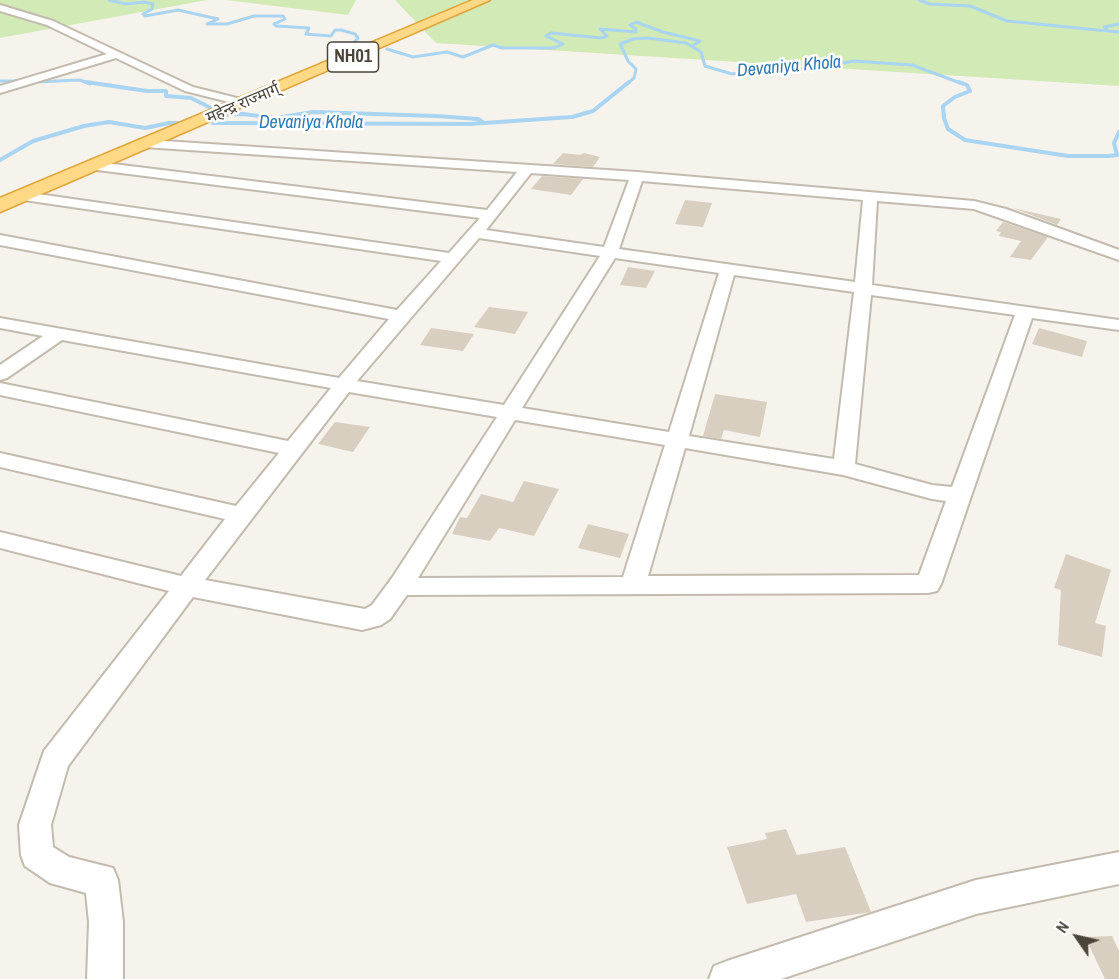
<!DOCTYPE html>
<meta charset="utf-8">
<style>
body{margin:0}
#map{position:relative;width:1119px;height:979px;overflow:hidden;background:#f6f3ec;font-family:"Archivo Narrow",sans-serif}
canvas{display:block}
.north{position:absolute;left:1047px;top:907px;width:60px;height:60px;-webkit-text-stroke:4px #fff;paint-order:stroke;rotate:304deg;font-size:16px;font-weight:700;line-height:24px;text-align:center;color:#4b4439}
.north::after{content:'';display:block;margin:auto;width:21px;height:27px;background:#4b4439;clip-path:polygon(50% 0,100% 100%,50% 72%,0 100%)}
</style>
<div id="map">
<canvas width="1119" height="979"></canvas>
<div class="north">N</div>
</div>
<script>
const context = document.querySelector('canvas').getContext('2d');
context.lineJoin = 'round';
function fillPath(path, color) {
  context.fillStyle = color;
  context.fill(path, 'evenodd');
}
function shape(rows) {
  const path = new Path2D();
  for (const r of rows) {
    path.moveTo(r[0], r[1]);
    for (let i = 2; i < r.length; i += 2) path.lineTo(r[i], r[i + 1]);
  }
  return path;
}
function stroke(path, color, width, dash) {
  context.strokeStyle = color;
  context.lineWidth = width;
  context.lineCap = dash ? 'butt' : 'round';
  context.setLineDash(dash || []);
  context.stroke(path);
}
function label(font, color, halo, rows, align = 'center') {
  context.font = font + ' "Archivo Narrow","Noto Sans Devanagari",sans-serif';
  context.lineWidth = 5;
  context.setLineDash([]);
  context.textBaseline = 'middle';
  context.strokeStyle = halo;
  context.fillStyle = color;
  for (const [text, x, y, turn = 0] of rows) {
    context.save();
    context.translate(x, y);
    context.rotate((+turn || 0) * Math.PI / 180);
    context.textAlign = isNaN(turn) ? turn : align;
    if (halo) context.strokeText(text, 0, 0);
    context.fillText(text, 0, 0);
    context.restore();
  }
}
const green = shape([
 [0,0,207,0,0,38],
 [226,0,356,0,348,15],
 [395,0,1119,0,1119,86,436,43]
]);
const streamFar1 = shape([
 [109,0,126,4,144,2,153,4,152,9,143,14,145,16,178,10,218,19,207,24,227,24,254,16,283,16,285,19,274,24,276,26,309,28,306,34,331,36,335,30,341,30,355,34,358,38,351,46,365,47],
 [919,0,930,4,970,6,1007,21,1108,31],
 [1119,24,1104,27,1108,31,1119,32],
 [387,49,413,57,447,52,463,57,493,45,502,48,554,48,563,44,546,36,551,33,601,38,607,36,600,29,636,32,636,29,630,25,636,22,663,32,700,41,693,46],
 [0,81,19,81],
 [33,82,80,80,90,84],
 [627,84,634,78,636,69,628,61,620,44,633,39,648,38,686,43,701,52,705,66,732,74,768,68,808,69,854,61,912,65,963,84]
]);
const stream = shape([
 [86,82,147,91,166,91,166,96,191,98,215,110,213,115,243,114,276,118,313,112,436,116,478,119,484,123],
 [959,82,967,85,970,91,955,97,943,106,944,118,948,129,965,140,1068,156,1109,156,1117,155,1114,143,1119,132],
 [213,123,469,124,572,117,593,111,629,82],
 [0,160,33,141,84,126,109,122,145,128,169,123,187,123]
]);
const building = shape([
 [563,153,580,155,584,153,600,157,593,167,553,164],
 [542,176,583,179,571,195,531,189],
 [685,200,712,203,703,227,675,224],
 [1013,208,1061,219,1057,225],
 [1003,222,1048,237,1031,260,1010,257,1021,241,999,236,1001,232,996,231],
 [628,267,655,271,646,288,620,285],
 [489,307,528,312,515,334,474,327],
 [431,328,474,334,463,351,420,345],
 [1039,328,1087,341,1082,357,1032,344],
 [715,394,767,402,760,437,724,430,721,439,703,436],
 [335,422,370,427,353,452,318,444],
 [524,481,559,489,534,536,499,528,490,541,452,534,460,517,467,518,481,494,513,502],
 [588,524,629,534,620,558,578,548],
 [1066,554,1111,570,1095,623,1106,626,1102,657,1058,645,1061,590,1054,588],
 [786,829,797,855,845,847,871,912,806,922,796,894,747,904,727,847,767,839,765,833],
 [1112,936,1119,951,1119,979,1105,979,1085,937]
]);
const minor = shape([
 [0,5,53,21,193,87,249,101,251,103,245,106,185,91,116,58,0,93,0,86,107,54,47,25,0,11,0,5],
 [149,140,637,172,974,201,1006,209,1119,250,1119,260,974,209,877,201,872,285,1119,320,1119,330,1032,318,941,584,937,591,928,593,407,595,390,619,381,625,362,630,193,597,68,766,51,825,53,847,69,857,113,868,118,880,123,922,123,979,87,979,89,922,86,893,50,883,25,866,21,855,19,825,44,751,169,591,0,548,0,532,181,576,225,519,0,467,0,453,236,506,279,453,0,395,0,383,288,441,331,388,62,340,7,378,0,380,0,365,43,336,0,328,0,318,339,378,389,319,0,245,0,235,397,310,441,261,24,200,17,196,24,192,449,253,480,218,97,170,90,166,97,162,487,210,517,172,144,147,143,144,144,141,149,140],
 [531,173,629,180,604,247,486,230,531,173],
 [642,181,863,200,855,282,619,249,642,181],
 [479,238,600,256,504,405,357,381,479,238],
 [615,258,719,273,669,432,522,408,615,258],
 [734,275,854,292,834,459,689,436,734,275],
 [871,295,1015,315,952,487,932,485,855,464,871,295],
 [349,392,497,417,392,578,372,605,365,609,205,580,349,392],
 [515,420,665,445,623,577,418,578,515,420],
 [685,448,843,475,932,499,946,501,919,575,648,576,685,448],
 [1119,852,1119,884,976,914,781,979,709,979,714,966,727,961,976,880,1119,852]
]);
const trunk = shape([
 [473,0,490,0,0,212,0,198,473,0]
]);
const farStreetnames = [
 ["महेन्द्र राज्मार्ग्",243,104,-23]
];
const shields = [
 [353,57,51]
];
const shieldNames = [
 ["NH01",353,57]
];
const farWaternames = [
 ["Devaniya Khola",789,67,-5],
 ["Devaniya Khola",311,123]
];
fillPath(green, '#d2eab5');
stroke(streamFar1, '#a9d4f2', 3);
stroke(stream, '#a9d4f2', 4);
fillPath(building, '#d8cfc1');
stroke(minor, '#c2bbae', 4);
stroke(trunk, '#e0a43c', 3);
fillPath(minor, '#fff');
fillPath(trunk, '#ffd985');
label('16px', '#4b4439', '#fff', farStreetnames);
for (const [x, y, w] of shields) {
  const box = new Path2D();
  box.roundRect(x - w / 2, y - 15, w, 30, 4.5);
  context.fillStyle = '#fff';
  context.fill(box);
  stroke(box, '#4b4439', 1.5);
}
label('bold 18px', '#4b4439', null, shieldNames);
label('italic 18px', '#2e7ab2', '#fff', farWaternames);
</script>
